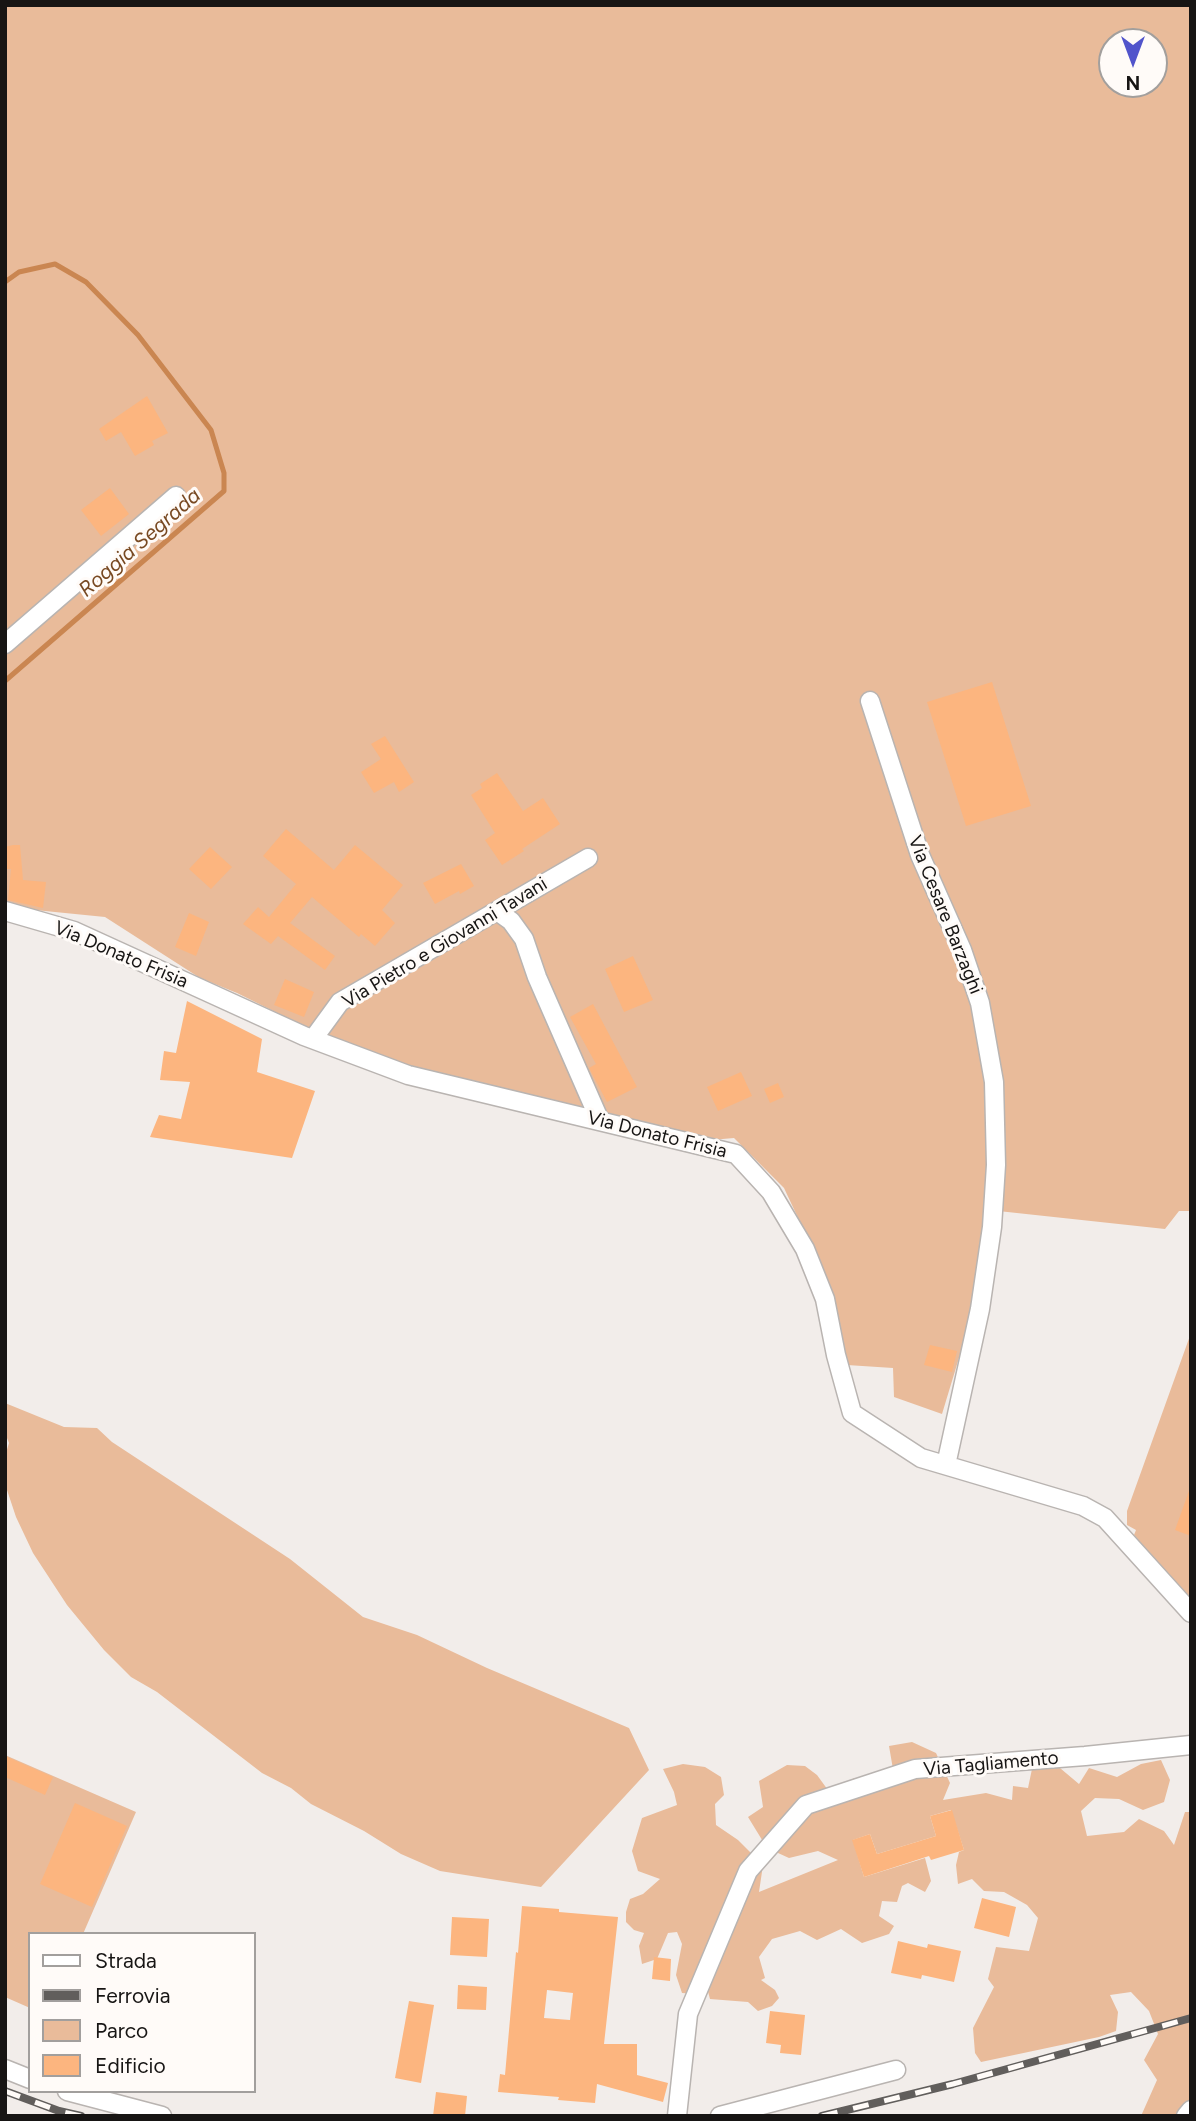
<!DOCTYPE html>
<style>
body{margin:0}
#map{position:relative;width:1196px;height:2121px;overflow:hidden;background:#f2edea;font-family:Figtree,sans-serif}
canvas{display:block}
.frame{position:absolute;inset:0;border:7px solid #171514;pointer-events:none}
.legend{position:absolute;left:28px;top:1932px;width:228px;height:161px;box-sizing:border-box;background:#fffbf8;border:2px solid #a29f9d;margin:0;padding:9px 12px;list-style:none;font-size:21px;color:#171514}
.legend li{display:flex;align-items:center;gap:14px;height:35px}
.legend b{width:35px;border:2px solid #a29f9d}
.north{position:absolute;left:1098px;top:28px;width:70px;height:70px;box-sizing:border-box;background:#fffbf8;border:2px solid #a29f9d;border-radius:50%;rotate:180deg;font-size:19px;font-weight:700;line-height:28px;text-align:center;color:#171514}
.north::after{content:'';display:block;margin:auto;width:24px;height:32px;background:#5154cb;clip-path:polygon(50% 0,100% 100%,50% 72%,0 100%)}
</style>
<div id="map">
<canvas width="1196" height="2121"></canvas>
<div class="frame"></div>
<ul class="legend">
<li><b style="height:9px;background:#fff"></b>Strada</li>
<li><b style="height:9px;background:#615e5c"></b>Ferrovia</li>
<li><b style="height:19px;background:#e9bb9a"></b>Parco</li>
<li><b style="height:19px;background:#fcb57f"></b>Edificio</li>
</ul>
<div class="north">N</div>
</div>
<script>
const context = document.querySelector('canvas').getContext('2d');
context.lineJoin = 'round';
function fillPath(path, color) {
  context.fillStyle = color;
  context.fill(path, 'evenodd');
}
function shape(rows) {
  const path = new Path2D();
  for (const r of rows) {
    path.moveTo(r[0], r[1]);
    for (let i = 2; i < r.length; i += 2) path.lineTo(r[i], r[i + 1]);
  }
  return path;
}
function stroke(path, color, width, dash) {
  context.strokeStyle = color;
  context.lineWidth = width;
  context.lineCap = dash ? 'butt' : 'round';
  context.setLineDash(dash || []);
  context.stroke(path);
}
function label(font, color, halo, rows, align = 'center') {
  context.font = font + ' Figtree,sans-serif';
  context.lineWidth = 6;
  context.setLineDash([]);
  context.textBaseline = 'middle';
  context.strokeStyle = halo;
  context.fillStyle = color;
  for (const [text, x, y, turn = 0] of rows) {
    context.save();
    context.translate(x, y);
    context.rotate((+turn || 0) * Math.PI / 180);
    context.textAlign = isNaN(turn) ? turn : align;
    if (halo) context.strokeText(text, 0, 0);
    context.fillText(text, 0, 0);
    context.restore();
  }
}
const green = shape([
 [5,5,1191,5,1191,1211,1179,1211,1165,1229,989,1210,975,1305,942,1414,894,1397,893,1368,847,1365,830,1286,784,1188,734,1138,711,1140,356,1052,237,993,200,978,105,917,5,907],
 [1112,42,1154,42,1154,84,1112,84],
 [1191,1333,1191,1603,1134,1535,1136,1530,1127,1525,1127,1511],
 [5,1403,64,1427,97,1428,112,1442,290,1559,363,1617,417,1635,487,1668,629,1728,649,1770,541,1887,440,1871,401,1854,364,1831,311,1804,291,1788,262,1773,157,1692,131,1677,104,1650,67,1605,33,1553,16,1517,5,1484,5,1456,9,1443,5,1433],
 [912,1742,936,1753,950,1783,943,1800,986,1793,1012,1800,1013,1786,1028,1788,1032,1769,1054,1763,1079,1784,1089,1768,1117,1777,1141,1764,1161,1760,1170,1780,1164,1802,1143,1810,1119,1799,1095,1798,1081,1811,1087,1836,1124,1832,1139,1819,1164,1831,1174,1845,1185,1812,1191,1812,1191,2116,1141,2116,1157,2080,1144,2060,1158,2034,1149,2011,1131,1992,1110,1995,1118,2012,1116,2031,1099,2037,981,2062,975,2053,973,2028,994,1987,988,1979,996,1947,1029,1951,1038,1918,1027,1905,1004,1892,984,1891,972,1879,958,1884,956,1865,959,1852,964,1850,951,1810,930,1816,936,1836,877,1854,870,1834,853,1840,864,1877,925,1858,931,1881,925,1892,908,1883,902,1886,897,1902,882,1901,879,1916,894,1926,889,1934,862,1943,841,1929,817,1940,800,1931,772,1939,759,1957,765,1978,761,1980,775,1990,779,1998,772,2006,758,2011,748,2002,710,1999,707,1988,699,1994,682,1993,676,1975,682,1944,677,1932,668,1933,657,1959,642,1964,639,1946,644,1933,634,1930,626,1922,626,1912,630,1899,643,1894,660,1879,638,1871,632,1851,642,1818,677,1805,674,1792,663,1769,683,1764,705,1767,721,1777,724,1795,715,1804,716,1825,738,1840,763,1865,759,1892,838,1860,818,1851,789,1858,767,1848,748,1817,763,1807,759,1781,787,1765,805,1766,817,1775,833,1797,854,1778,873,1783,878,1772,894,1775,889,1746],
 [5,1755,136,1812,83,1934,30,1934,30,2008,5,1997]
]);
const stream = shape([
 [5,282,19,272,55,264,86,282,138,335,211,430,224,473,224,491,5,681]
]);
const building = shape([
 [147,396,168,433,152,441,154,445,135,456,121,432,106,441,99,429],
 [110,488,129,514,101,536,81,510],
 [992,682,1031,806,966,826,927,702],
 [385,736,414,782,399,792,394,782,374,793,361,772,381,759,371,744],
 [497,773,523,811,543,798,560,824,522,849,524,851,502,865,485,840,495,833,471,795,482,788,480,784],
 [286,829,334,870,355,845,403,885,382,910,395,923,375,946,361,934,359,937,312,897,290,923,335,956,325,970,278,936,271,944,243,924,258,907,269,917,296,884,263,856],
 [13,845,20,845,23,880,46,882,43,908,8,900,11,869,5,869,5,847],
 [210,847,232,867,211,889,189,869],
 [461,864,474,886,460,894,459,891,435,904,423,883],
 [189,913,209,922,196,956,175,947],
 [633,956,653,1000,624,1012,605,969],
 [285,979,314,992,304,1017,274,1005],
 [187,1001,262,1039,257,1072,315,1091,292,1158,150,1137,159,1115,181,1119,190,1082,160,1080,164,1051,176,1053],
 [593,1004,637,1087,607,1102,589,1068,596,1064,570,1017],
 [741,1072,752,1096,718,1111,707,1087],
 [778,1083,784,1097,770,1103,764,1089],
 [930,1345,957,1351,952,1372,924,1365],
 [1189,1491,1191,1491,1191,1536,1175,1530],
 [5,1756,53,1777,45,1795,5,1777],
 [75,1803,127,1826,92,1907,40,1884],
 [952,1810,964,1850,931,1860,929,1856,864,1877,852,1840,870,1834,877,1854,936,1836,930,1816],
 [982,1898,1016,1907,1009,1937,974,1928],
 [522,1906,559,1909,559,1912,618,1917,604,2044,637,2044,637,2075,668,2083,663,2102,597,2084,595,2103,558,2100,559,2097,498,2092,500,2074,505,2075,516,1952,518,1953],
 [547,1990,573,1993,570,2020,544,2018],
 [452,1917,489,1919,487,1957,450,1955],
 [898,1941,927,1948,928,1944,961,1951,954,1982,922,1975,921,1979,891,1973],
 [654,1957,671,1959,670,1981,652,1979],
 [458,1985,487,1987,486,2010,457,2009],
 [409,2001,434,2005,421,2083,395,2078],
 [770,2011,805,2015,801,2055,780,2053,781,2045,766,2043],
 [436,2092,467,2096,465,2116,433,2116]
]);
const minor = shape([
 [5,644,176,496],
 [870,701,920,855,962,950,980,1003,994,1082,996,1165,992,1227,980,1309,946,1465],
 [5,911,74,931,304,1036,408,1075,736,1154,771,1192,805,1249,825,1299,836,1355,852,1413,921,1458,1083,1506,1105,1518,1191,1613],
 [497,911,511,921,524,939,537,977,600,1121],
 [313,1039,340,1002,588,858],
 [5,2069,30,2079],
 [67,2091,162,2116],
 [677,2116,688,2014,748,1871,806,1805,915,1769,1085,1756,1191,1745],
 [720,2116,896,2070],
 [1186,2116,1191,2110]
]);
const rail = shape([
 [5,2091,59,2111,81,2116],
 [822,2116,953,2084,1191,2018]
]);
const streetNames = [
 ["Via Cesare Barzaghi",945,915,68],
 ["Via Pietro e Giovanni Tavani",445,943,-31],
 ["Via Donato Frisia",121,955,23],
 ["Via Donato Frisia",657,1135,14],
 ["Via Tagliamento",991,1764,-5]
];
const waterNames = [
 ["Roggia Segrada",140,543,-41]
];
fillPath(green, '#e9bb9a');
stroke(stream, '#ca8651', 5);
fillPath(building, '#fcb57f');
stroke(minor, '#b9b4b1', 21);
stroke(minor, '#fff', 18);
stroke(rail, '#615e5c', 8);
stroke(rail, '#fffbf8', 5, [16]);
label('19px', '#171514', '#fffbf8', streetNames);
label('italic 21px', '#784922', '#fffbf8', waterNames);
</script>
